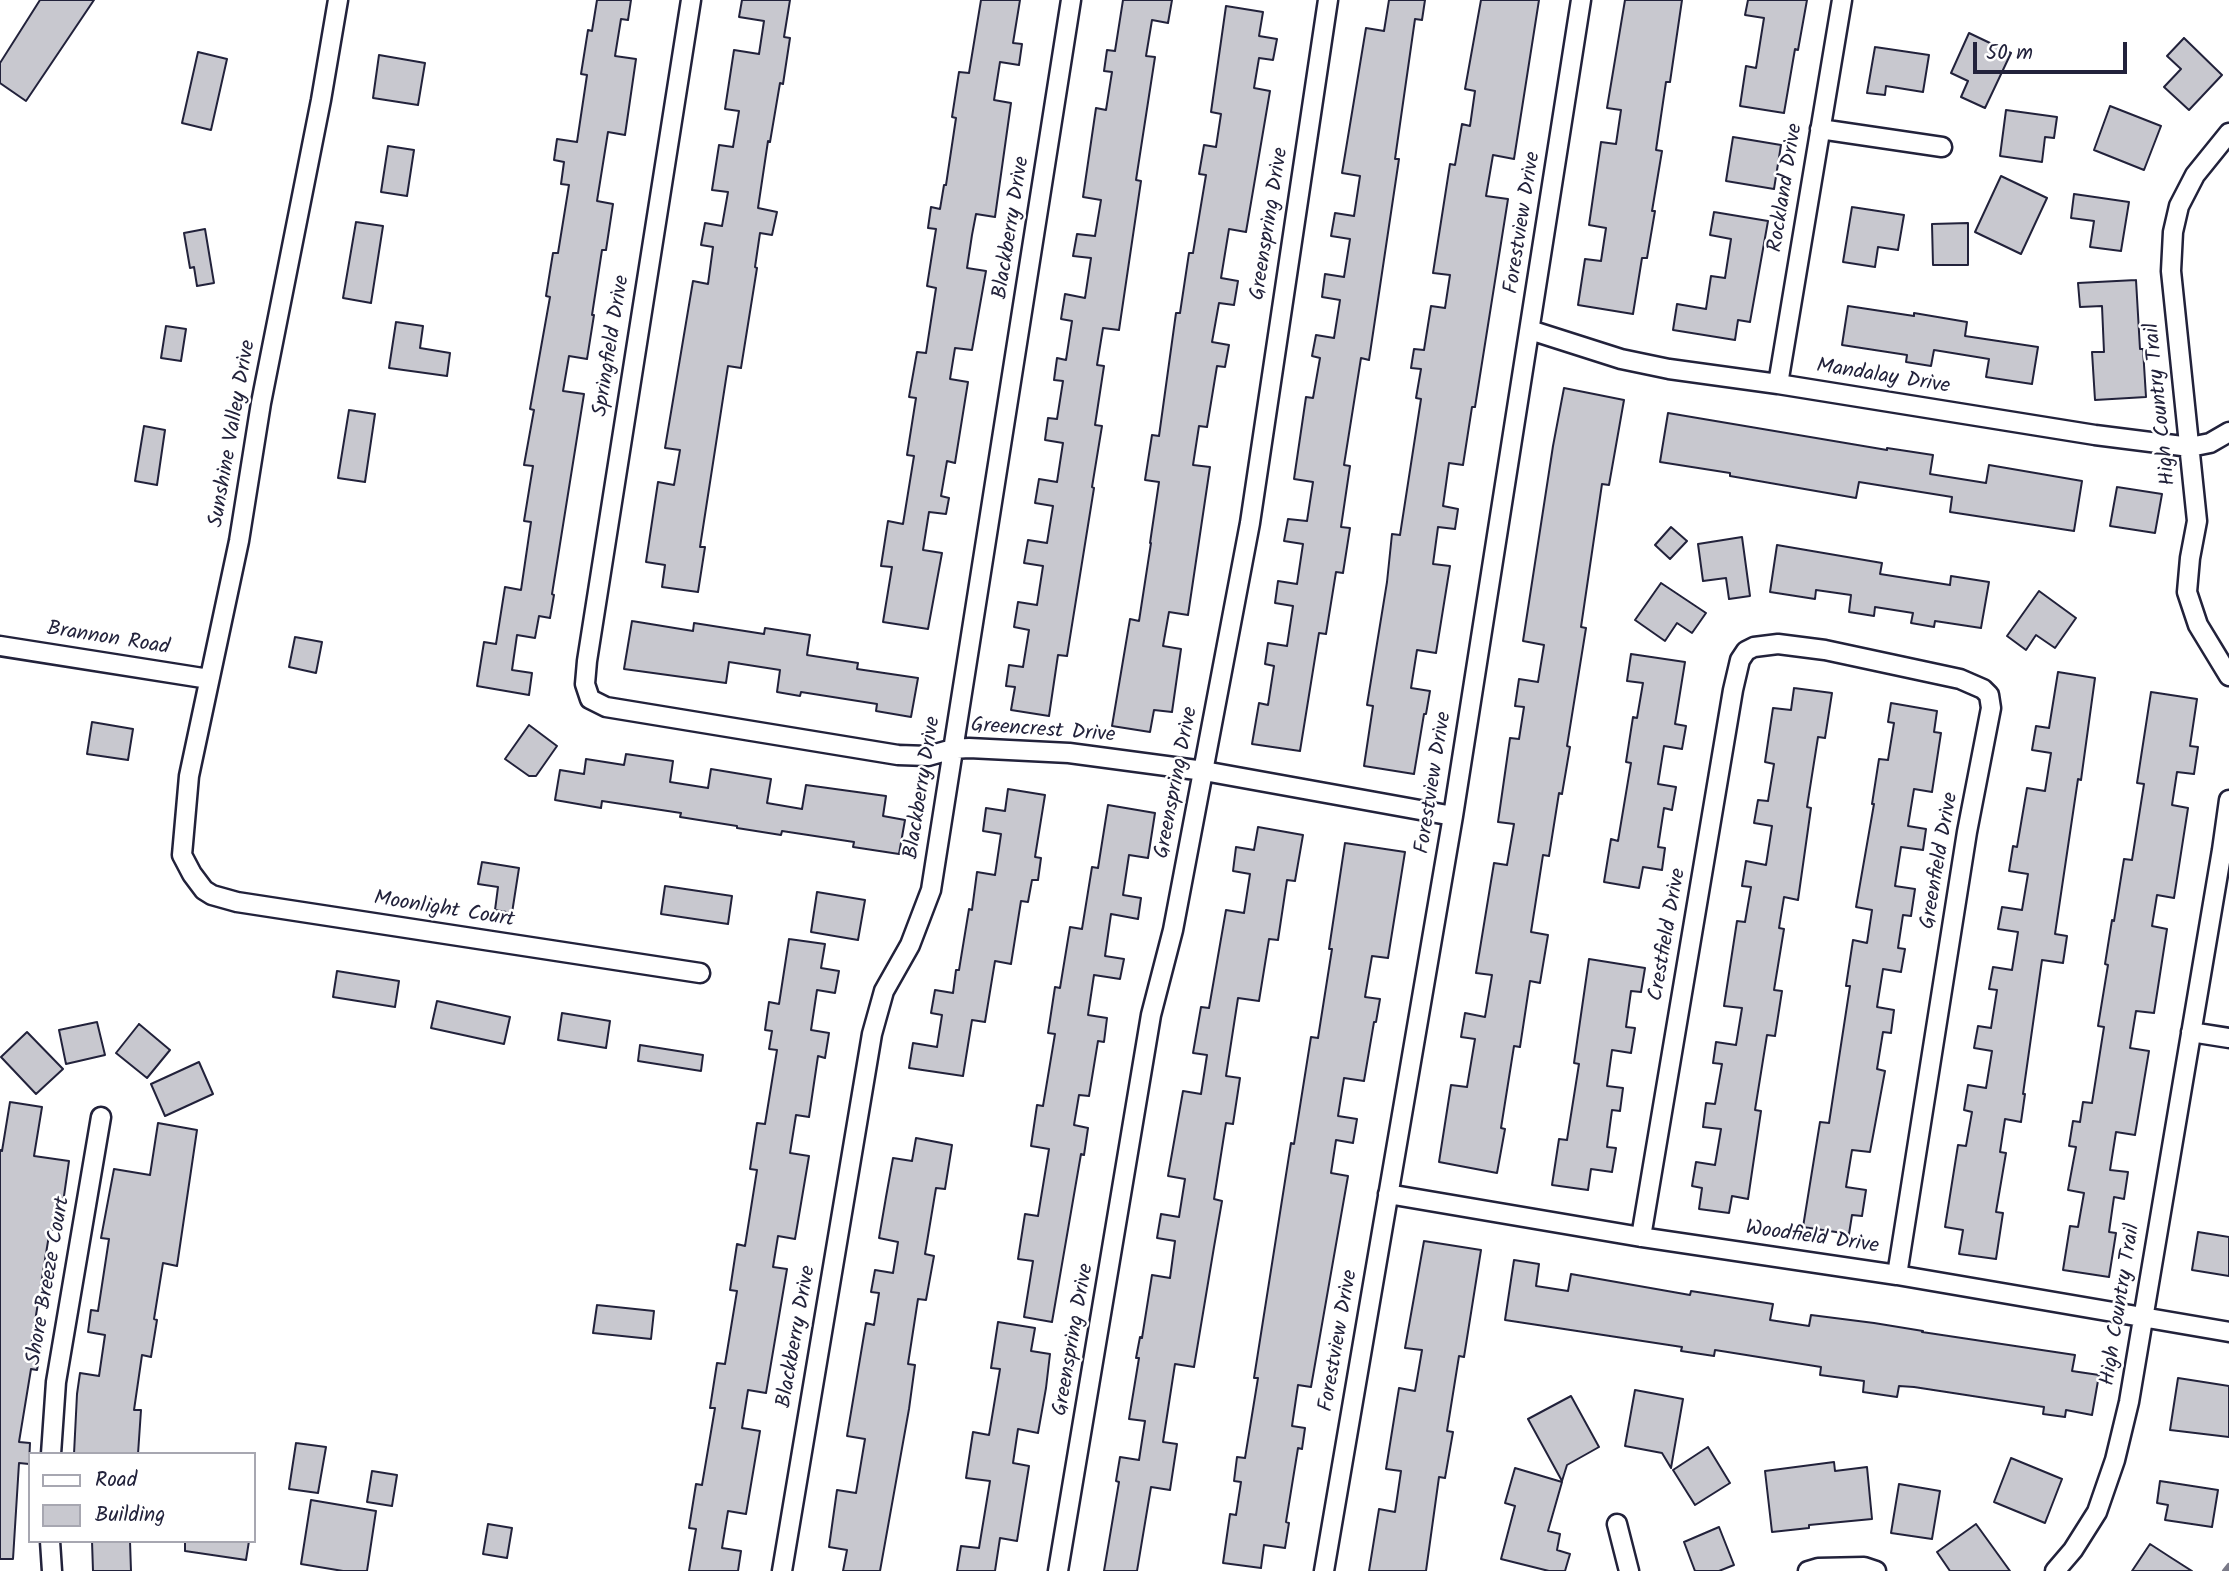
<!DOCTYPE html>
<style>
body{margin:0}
#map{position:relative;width:2229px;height:1571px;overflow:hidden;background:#fff;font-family:Kalam,sans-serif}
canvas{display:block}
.legend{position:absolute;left:28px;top:1452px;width:228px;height:91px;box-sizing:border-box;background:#fff;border:2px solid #a7a7b1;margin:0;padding:9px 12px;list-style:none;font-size:21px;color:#22223b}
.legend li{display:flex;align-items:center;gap:14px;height:35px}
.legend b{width:35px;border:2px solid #a7a7b1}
.scale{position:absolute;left:1973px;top:42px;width:154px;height:32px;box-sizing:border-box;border:4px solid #22223b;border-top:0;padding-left:9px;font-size:21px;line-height:24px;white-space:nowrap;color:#22223b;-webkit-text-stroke:5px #fff;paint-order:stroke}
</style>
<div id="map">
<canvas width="2229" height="1571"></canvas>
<ul class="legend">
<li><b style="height:9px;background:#fff"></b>Road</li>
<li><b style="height:19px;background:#c8c8cf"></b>Building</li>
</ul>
<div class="scale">50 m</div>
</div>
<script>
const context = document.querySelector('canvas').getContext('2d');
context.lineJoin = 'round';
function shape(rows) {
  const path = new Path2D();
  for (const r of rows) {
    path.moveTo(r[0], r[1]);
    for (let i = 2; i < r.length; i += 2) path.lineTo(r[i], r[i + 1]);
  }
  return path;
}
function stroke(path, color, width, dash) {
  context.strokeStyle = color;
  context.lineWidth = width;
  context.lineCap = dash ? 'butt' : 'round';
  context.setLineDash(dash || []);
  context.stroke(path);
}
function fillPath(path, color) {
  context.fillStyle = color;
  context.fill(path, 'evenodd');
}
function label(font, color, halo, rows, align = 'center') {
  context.font = font + ' Kalam,sans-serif';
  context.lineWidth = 5;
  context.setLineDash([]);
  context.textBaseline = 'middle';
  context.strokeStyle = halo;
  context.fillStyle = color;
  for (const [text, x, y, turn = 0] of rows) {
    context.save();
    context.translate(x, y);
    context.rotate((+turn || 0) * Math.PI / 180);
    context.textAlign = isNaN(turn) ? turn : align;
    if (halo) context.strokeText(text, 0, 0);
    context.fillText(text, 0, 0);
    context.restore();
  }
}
const stream = shape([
 [2225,1571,2229,1566]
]);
const building = shape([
 [40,0,94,0,26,101,0,83,0,63,40,0],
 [597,0,631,0,628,20,621,19,615,56,636,59,625,135,608,132,597,201,613,204,606,250,602,250,592,315,594,315,587,359,569,356,563,391,584,394,552,594,554,595,550,618,539,616,535,638,517,635,512,670,532,673,529,695,477,686,484,642,496,644,505,587,521,590,531,522,524,521,533,466,524,465,534,410,530,409,550,297,546,296,553,253,558,253,569,185,561,184,564,162,554,160,557,139,577,142,587,75,581,74,588,30,592,31,597,0],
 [742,0,790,0,784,37,790,38,783,84,780,83,770,142,768,141,758,208,777,212,772,235,760,233,755,267,757,268,741,368,728,366,700,547,705,547,698,592,662,587,665,565,646,562,658,482,674,485,680,450,665,448,693,281,708,284,713,247,701,245,705,223,722,226,728,192,712,190,719,145,733,147,739,111,725,109,734,50,759,54,764,21,739,17,742,0],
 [981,0,1020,0,1013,43,1022,44,1019,65,1000,62,994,100,1011,103,995,217,976,214,972,235,967,268,986,271,972,350,955,348,950,379,968,382,955,463,947,461,941,496,949,498,946,514,929,512,923,550,942,553,928,629,883,622,892,567,881,566,888,521,903,524,914,456,907,455,916,398,909,397,917,352,926,353,936,288,927,286,936,229,928,228,931,207,940,209,944,185,946,185,956,118,952,117,959,72,969,73,981,0],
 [1123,0,1172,0,1168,23,1152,20,1146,56,1155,57,1136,180,1141,181,1119,330,1103,328,1097,365,1104,366,1095,425,1102,426,1092,487,1094,488,1067,656,1058,655,1049,716,1011,710,1015,687,1006,686,1009,665,1023,667,1029,630,1014,627,1018,602,1037,605,1043,566,1024,563,1028,540,1047,543,1053,506,1035,503,1039,479,1057,482,1063,443,1045,440,1048,418,1057,419,1063,381,1054,380,1057,358,1066,360,1072,321,1061,319,1065,294,1085,298,1091,258,1073,256,1077,234,1095,236,1101,200,1083,197,1096,108,1106,110,1112,72,1104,71,1107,50,1115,51,1123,0],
 [1389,0,1425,0,1422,20,1415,19,1395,159,1399,159,1369,360,1361,358,1344,465,1350,466,1341,527,1350,528,1343,573,1336,572,1326,634,1319,633,1300,751,1252,744,1259,703,1268,705,1274,666,1265,664,1268,643,1287,646,1293,606,1275,603,1278,581,1297,584,1303,544,1284,541,1288,519,1307,521,1313,482,1294,479,1306,397,1313,398,1320,358,1312,356,1316,335,1334,338,1340,300,1322,297,1325,274,1344,277,1350,239,1331,236,1335,213,1354,216,1360,176,1342,173,1366,28,1384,31,1389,0],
 [1481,0,1539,0,1514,159,1493,155,1486,196,1508,199,1475,407,1472,407,1463,465,1449,463,1443,506,1458,509,1455,529,1438,527,1433,564,1450,566,1436,653,1417,650,1411,688,1430,691,1426,714,1424,714,1414,774,1364,766,1373,706,1367,705,1387,582,1392,534,1400,535,1421,399,1416,398,1421,369,1411,368,1414,349,1424,350,1431,306,1445,308,1450,275,1433,273,1450,164,1455,165,1462,124,1470,126,1475,91,1465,89,1481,0],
 [1625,0,1682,0,1670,82,1666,82,1656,150,1662,151,1652,211,1655,211,1647,258,1642,258,1633,314,1578,305,1585,259,1601,261,1606,228,1589,225,1601,142,1616,144,1621,110,1607,108,1625,0],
 [1748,0,1807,0,1798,50,1795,49,1784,113,1740,106,1746,66,1756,68,1764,18,1745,15,1748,0],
 [1226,6,1263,12,1259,36,1277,39,1273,60,1259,58,1254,88,1270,91,1246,232,1229,229,1221,278,1238,281,1234,305,1219,303,1212,342,1229,345,1225,367,1217,366,1207,427,1199,426,1193,465,1210,467,1188,615,1169,612,1163,646,1181,649,1172,712,1154,710,1150,732,1112,726,1130,619,1139,621,1151,543,1150,543,1159,482,1145,480,1152,435,1159,436,1176,313,1180,313,1189,253,1193,253,1206,175,1199,174,1204,145,1216,147,1221,114,1211,112,1226,6],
 [1969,33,2011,53,1985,108,1961,97,1968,81,1951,73,1969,33],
 [2184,38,2222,75,2189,110,2164,87,2181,69,2167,56,2184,38],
 [1875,47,1929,55,1923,92,1886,86,1885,95,1867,93,1875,47],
 [198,52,227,59,211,130,182,123,198,52],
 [379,55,425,63,418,105,373,98,379,55],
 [2110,106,2161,126,2144,170,2094,150,2110,106],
 [2006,110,2057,117,2054,138,2045,137,2042,162,2000,156,2006,110],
 [1733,137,1781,145,1774,189,1726,181,1733,137],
 [388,146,414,150,407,196,381,192,388,146],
 [2001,176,2047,198,2021,254,1975,232,2001,176],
 [2074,194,2129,202,2121,251,2090,247,2094,221,2071,218,2074,194],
 [1852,207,1904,215,1898,250,1878,247,1875,267,1843,262,1852,207],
 [1714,212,1768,221,1750,322,1738,320,1735,340,1673,330,1677,304,1706,309,1711,276,1725,278,1731,239,1710,235,1714,212],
 [356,222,383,226,371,303,343,298,356,222],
 [1968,223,1968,265,1933,265,1932,224,1968,223],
 [205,229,214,283,197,286,194,267,190,268,184,233,205,229],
 [2136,280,2140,349,2143,349,2146,397,2095,400,2092,352,2104,352,2102,306,2080,307,2078,283,2136,280],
 [1848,306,1914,316,1914,313,1967,322,1965,336,2038,347,2032,384,1986,377,1989,359,1934,350,1931,366,1906,362,1907,355,1842,345,1848,306],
 [396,322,423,326,420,348,450,353,447,376,389,368,396,322],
 [166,326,186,329,181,361,161,358,166,326],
 [1564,388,1624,400,1609,485,1602,484,1581,627,1586,628,1567,746,1570,747,1562,794,1559,793,1549,856,1543,855,1531,932,1548,935,1540,983,1530,981,1520,1047,1514,1046,1501,1128,1505,1129,1497,1173,1439,1162,1451,1085,1467,1087,1475,1039,1461,1037,1465,1013,1485,1017,1492,975,1476,973,1494,863,1507,865,1514,824,1498,822,1510,738,1519,739,1524,707,1515,706,1519,679,1538,682,1544,645,1523,641,1553,446,1564,388],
 [349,410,375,414,365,482,338,478,349,410],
 [1668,413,1887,450,1887,448,1933,455,1930,474,1986,483,1989,465,2082,481,2074,531,1950,512,1952,497,1859,482,1856,498,1730,476,1730,473,1660,462,1668,413],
 [144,426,165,430,157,485,135,481,144,426],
 [2117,487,2162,494,2155,533,2110,526,2117,487],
 [1671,527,1687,541,1670,559,1655,545,1671,527],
 [1742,537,1750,596,1729,599,1726,578,1703,581,1698,544,1742,537],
 [1777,545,1882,563,1880,574,1950,585,1951,576,1989,582,1981,628,1935,621,1934,627,1911,623,1913,613,1875,607,1874,616,1849,612,1851,595,1816,590,1815,599,1770,592,1777,545],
 [1661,583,1706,613,1692,633,1677,623,1665,641,1635,620,1661,583],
 [2039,591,2076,618,2055,648,2036,635,2026,650,2007,636,2039,591],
 [632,621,693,631,694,623,764,634,765,628,810,635,807,655,858,663,857,669,918,678,911,717,876,711,877,704,801,692,800,696,777,692,780,670,729,662,726,683,624,669,632,621],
 [295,637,322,642,316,673,289,667,295,637],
 [1631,654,1685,662,1675,724,1686,726,1682,749,1664,746,1658,784,1676,787,1672,810,1664,808,1658,847,1665,848,1662,870,1643,867,1639,888,1604,882,1611,839,1618,841,1631,763,1626,762,1633,717,1637,718,1643,683,1627,681,1631,654],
 [2058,672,2095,678,2081,780,2078,779,2055,934,2067,936,2063,963,2042,960,2023,1094,2025,1094,2021,1122,2005,1119,2000,1152,2006,1153,1996,1212,2003,1213,1996,1259,1959,1254,1963,1230,1945,1227,1958,1145,1966,1146,1972,1112,1964,1110,1968,1085,1986,1088,1992,1051,1974,1048,1978,1026,1991,1028,1997,990,1989,989,1993,967,2012,970,2018,932,1998,929,2002,907,2022,910,2028,874,2009,871,2013,846,2017,847,2027,788,2045,791,2051,753,2032,750,2036,726,2049,728,2058,672],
 [1794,688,1832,693,1825,738,1818,737,1807,807,1811,808,1798,900,1784,897,1779,928,1784,929,1774,990,1782,991,1775,1036,1767,1035,1755,1110,1761,1111,1748,1199,1732,1196,1729,1213,1699,1209,1702,1188,1692,1186,1696,1162,1715,1165,1721,1129,1703,1127,1706,1103,1715,1104,1722,1064,1713,1063,1716,1042,1736,1045,1742,1008,1724,1006,1737,921,1745,922,1751,887,1742,886,1746,861,1766,865,1772,826,1754,823,1758,800,1768,801,1774,764,1765,762,1773,708,1791,710,1794,688],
 [2151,692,2197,699,2190,746,2198,747,2194,774,2177,772,2172,805,2188,808,2174,898,2157,895,2152,926,2167,929,2154,1013,2136,1011,2130,1048,2149,1051,2135,1135,2116,1132,2110,1170,2128,1172,2124,1199,2114,1197,2109,1232,2116,1233,2109,1277,2063,1270,2070,1226,2078,1227,2084,1193,2068,1190,2076,1147,2069,1146,2073,1121,2080,1122,2083,1102,2092,1103,2104,1027,2098,1026,2108,965,2105,964,2112,920,2114,921,2124,859,2132,860,2144,784,2137,783,2151,692],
 [1891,703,1937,711,1934,732,1941,733,1932,792,1914,789,1908,826,1926,829,1923,850,1901,847,1895,886,1915,889,1911,916,1903,915,1898,948,1905,949,1901,972,1883,969,1877,1007,1894,1010,1891,1033,1883,1032,1877,1069,1885,1071,1870,1152,1852,1150,1846,1187,1866,1190,1862,1216,1852,1215,1849,1234,1803,1227,1820,1122,1829,1123,1850,986,1846,986,1853,940,1867,943,1872,910,1856,907,1874,804,1872,804,1879,759,1888,760,1894,723,1888,722,1891,703],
 [92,722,133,729,128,760,87,754,92,722],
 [529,725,557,746,536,776,529,776,505,759,529,725],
 [626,754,673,761,670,782,708,788,711,769,771,779,767,803,802,809,806,785,886,796,883,816,905,820,899,854,853,847,854,842,782,831,781,835,737,828,737,826,680,817,681,813,602,801,601,808,555,800,560,770,584,774,586,759,624,765,626,754],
 [1008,789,1045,795,1035,857,1041,858,1038,880,1032,880,1028,902,1021,901,1011,964,995,961,985,1022,972,1020,963,1076,909,1068,913,1043,937,1047,942,1015,931,1013,935,990,953,993,956,970,959,970,969,909,972,910,977,872,995,875,1001,834,983,831,986,808,1005,811,1008,789],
 [1108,805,1155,813,1148,858,1129,855,1123,895,1141,898,1138,919,1111,914,1105,956,1124,959,1120,979,1094,975,1088,1015,1107,1018,1104,1042,1098,1041,1089,1096,1079,1095,1074,1125,1088,1128,1084,1155,1081,1154,1052,1322,1024,1317,1033,1261,1018,1259,1025,1214,1038,1216,1049,1149,1031,1146,1037,1105,1043,1106,1055,1034,1048,1033,1055,987,1060,988,1070,927,1082,929,1092,867,1098,868,1108,805],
 [1258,827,1303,835,1295,881,1287,880,1278,940,1269,939,1259,1001,1238,998,1226,1076,1240,1078,1233,1124,1226,1123,1214,1199,1222,1201,1214,1247,1194,1367,1175,1364,1163,1442,1177,1444,1170,1490,1151,1487,1137,1571,1104,1571,1119,1482,1116,1481,1120,1457,1139,1460,1145,1421,1129,1419,1139,1358,1136,1358,1140,1337,1142,1338,1152,1275,1170,1278,1175,1241,1157,1238,1161,1214,1179,1217,1185,1179,1168,1176,1183,1091,1201,1094,1207,1055,1193,1053,1201,1007,1209,1008,1226,910,1244,913,1250,874,1233,871,1236,847,1254,850,1258,827],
 [1345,843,1405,852,1388,958,1372,956,1365,997,1380,999,1376,1022,1374,1022,1364,1081,1344,1078,1338,1116,1357,1119,1353,1143,1336,1140,1331,1173,1348,1176,1311,1387,1298,1385,1292,1426,1305,1428,1302,1449,1298,1448,1286,1522,1289,1523,1285,1548,1264,1545,1261,1568,1223,1563,1230,1514,1236,1515,1241,1482,1234,1481,1237,1457,1245,1458,1258,1378,1254,1378,1291,1143,1294,1144,1311,1037,1318,1038,1332,949,1329,949,1345,843],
 [482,862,519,868,512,913,495,910,498,887,478,884,482,862],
 [665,886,732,896,728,924,661,914,665,886],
 [817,892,865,900,858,940,811,932,817,892],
 [789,939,825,944,821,968,839,971,835,993,817,990,811,1030,829,1033,825,1058,818,1056,809,1117,796,1115,790,1153,809,1156,795,1239,778,1236,773,1267,787,1269,766,1393,748,1390,742,1428,760,1431,746,1514,728,1511,722,1548,741,1551,738,1571,689,1571,696,1529,689,1528,696,1484,702,1485,715,1408,710,1408,717,1363,725,1364,737,1291,730,1290,737,1244,745,1246,757,1170,750,1169,757,1123,765,1124,777,1050,769,1049,772,1031,765,1030,769,1002,779,1004,789,939],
 [1589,959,1645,968,1641,992,1631,991,1626,1027,1635,1028,1631,1053,1612,1050,1607,1086,1623,1088,1620,1111,1612,1110,1607,1147,1616,1148,1612,1172,1591,1169,1588,1190,1552,1185,1559,1139,1567,1140,1579,1064,1574,1063,1589,959],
 [337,971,399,981,395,1007,333,997,337,971],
 [437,1001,510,1017,504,1044,431,1028,437,1001],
 [562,1013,610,1021,606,1048,558,1040,562,1013],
 [97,1022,105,1055,66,1064,59,1030,97,1022],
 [139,1024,170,1050,147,1078,116,1053,139,1024],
 [27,1032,63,1069,36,1094,1,1057,27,1032],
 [640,1045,703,1055,701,1071,638,1061,640,1045],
 [199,1062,213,1094,165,1116,151,1084,199,1062],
 [10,1102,42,1107,34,1156,69,1161,59,1231,50,1229,31,1346,41,1348,37,1370,31,1369,19,1442,30,1443,29,1464,19,1463,13,1559,0,1559,0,1150,2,1151,10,1102],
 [158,1123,197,1130,177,1266,163,1263,154,1319,157,1320,151,1357,142,1355,134,1410,141,1410,138,1454,74,1454,77,1394,80,1373,99,1376,105,1335,88,1332,91,1310,98,1311,109,1239,101,1238,114,1169,150,1175,158,1123],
 [916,1138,952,1145,945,1189,936,1188,925,1254,934,1256,926,1300,918,1299,908,1364,915,1365,909,1409,880,1571,843,1571,847,1550,829,1547,837,1490,856,1493,865,1439,847,1436,866,1323,874,1325,879,1293,871,1292,875,1270,893,1273,898,1242,879,1238,886,1197,893,1158,912,1161,916,1138],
 [2198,1232,2229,1237,2229,1276,2192,1270,2198,1232],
 [1424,1241,1481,1250,1464,1357,1459,1356,1447,1431,1453,1432,1445,1478,1439,1477,1426,1571,1369,1571,1379,1509,1395,1512,1401,1471,1386,1469,1399,1388,1415,1391,1422,1350,1405,1348,1424,1241],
 [1514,1260,1539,1264,1536,1286,1568,1291,1571,1274,1690,1295,1691,1291,1773,1304,1770,1320,1809,1326,1811,1315,1874,1323,1923,1331,1922,1332,2075,1355,2072,1371,2099,1375,2092,1415,2066,1410,2065,1417,2043,1414,2044,1407,1914,1387,1899,1386,1897,1397,1863,1392,1864,1381,1820,1375,1821,1367,1715,1350,1714,1356,1681,1351,1682,1347,1505,1320,1514,1260],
 [597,1305,654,1311,651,1339,593,1333,597,1305],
 [998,1322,1035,1328,1031,1351,1050,1354,1046,1388,1038,1433,1018,1429,1013,1463,1029,1466,1017,1541,1000,1538,995,1571,957,1571,961,1546,979,1548,990,1481,966,1478,973,1432,989,1435,1000,1369,991,1368,998,1322],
 [2178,1378,2229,1386,2229,1437,2170,1430,2178,1378],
 [1635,1390,1683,1399,1671,1468,1662,1453,1625,1446,1635,1390],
 [1571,1396,1599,1447,1567,1465,1562,1481,1528,1419,1571,1396],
 [296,1443,326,1447,318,1493,289,1489,296,1443],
 [1708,1447,1730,1483,1695,1505,1673,1470,1708,1447],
 [2011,1458,2062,1479,2045,1523,1994,1502,2011,1458],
 [1834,1462,1835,1471,1867,1467,1872,1519,1809,1525,1809,1528,1772,1532,1765,1471,1834,1462],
 [1515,1468,1562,1482,1548,1531,1560,1534,1557,1550,1570,1554,1565,1571,1549,1571,1501,1559,1515,1506,1505,1503,1515,1468],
 [372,1471,397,1475,392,1506,367,1502,372,1471],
 [2160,1481,2218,1490,2212,1527,2165,1520,2168,1505,2157,1503,2160,1481],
 [1899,1484,1940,1491,1932,1539,1891,1533,1899,1484],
 [311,1500,376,1511,367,1571,343,1571,301,1564,311,1500],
 [488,1524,512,1528,507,1558,483,1554,488,1524],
 [1976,1524,2010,1571,1950,1571,1937,1552,1976,1524],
 [1719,1527,1734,1565,1719,1571,1695,1571,1684,1542,1719,1527],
 [92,1541,130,1541,131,1571,93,1571,92,1541],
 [185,1541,249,1541,246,1560,185,1551,185,1541],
 [2150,1544,2170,1557,2192,1571,2132,1571,2150,1544]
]);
const street = shape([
 [338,0,321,100,261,403,239,541,189,776,182,855,192,874,204,890,212,895,237,902,700,973],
 [691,0,587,661,585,684,590,699,606,707,898,755,928,756,953,749,969,748,1069,753,1204,771,1453,816],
 [1820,129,1942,147],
 [2229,133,2195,175,2179,206,2173,232,2171,271,2197,521,2190,558,2187,592,2198,625,2229,676],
 [1530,330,1621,359,1669,369,1778,384,2095,435,2190,447,2210,443,2229,432],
 [1778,384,1842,0],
 [0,646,209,679],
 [2191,1032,2229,1038],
 [1388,1194,1641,1237,1897,1275,2229,1332],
 [1641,1237,1733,690,1740,660,1746,651,1754,647,1778,644,1825,650,1960,679,1983,689,1989,695,1991,708,1967,832,1897,1275],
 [51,1454,56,1382,101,1117],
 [1617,1524,1629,1571],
 [50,1541,52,1571],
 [782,1571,872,1034,884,991,910,945,931,890,1071,0],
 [1058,1571,1151,1015,1173,930,1250,523,1328,0],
 [1324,1571,1453,816,1581,0],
 [1808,1571,1818,1568,1864,1567,1876,1571],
 [2055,1571,2073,1550,2097,1512,2115,1460,2129,1402,2222,850,2229,800]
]);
const streetNames = [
 ["Rockland Drive",1787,188,-81],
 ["Forestview Drive",1524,223,-81],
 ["Greenspring Drive",1271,224,-81],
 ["Blackberry Drive",1013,228,-81],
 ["Springfield Drive",613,346,-81],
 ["Mandalay Drive",1883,378,9],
 ["High Country Trail",2162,404,-96],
 ["Sunshine Valley Drive",234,434,-80],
 ["Brannon Road",108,640,9],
 ["Greencrest Drive",1043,732,4],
 ["Greenspring Drive",1178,783,-79],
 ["Forestview Drive",1435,783,-81],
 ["Blackberry Drive",924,788,-81],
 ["Greenfield Drive",1941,861,-80],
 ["Moonlight Court",444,911,9],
 ["Crestfield Drive",1669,935,-80],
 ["Woodfield Drive",1812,1239,8],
 ["Shore Breeze Court",50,1281,-80],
 ["High Country Trail",2122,1305,-81],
 ["Blackberry Drive",798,1337,-80],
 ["Greenspring Drive",1075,1340,-80],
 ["Forestview Drive",1340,1341,-80]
];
stroke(stream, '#7a7a88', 6);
fillPath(building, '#c8c8cf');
stroke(building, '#22223b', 2);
stroke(street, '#22223b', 23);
stroke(street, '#fff', 18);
label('21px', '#22223b', '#fff', streetNames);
</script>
